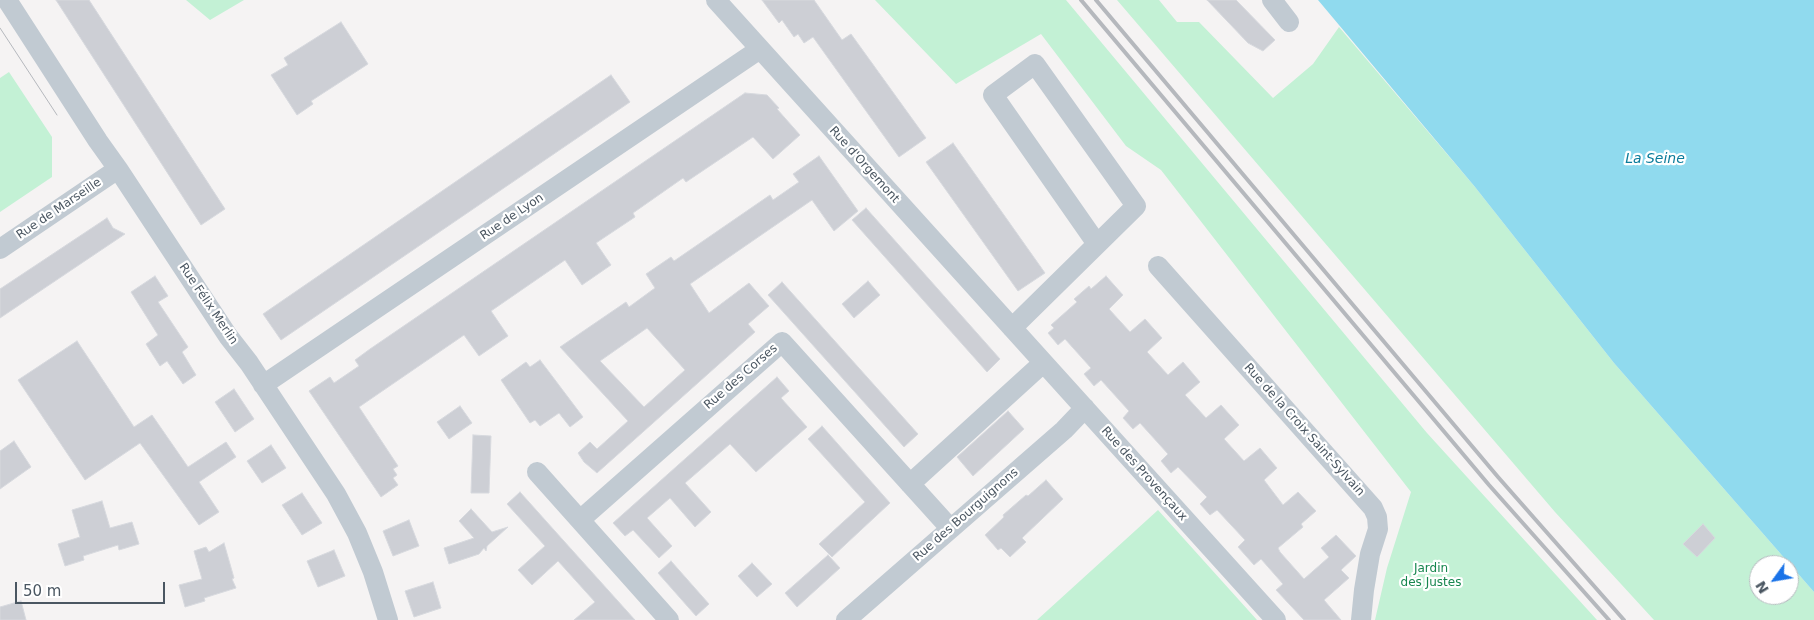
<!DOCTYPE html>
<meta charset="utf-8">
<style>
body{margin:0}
#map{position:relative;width:1814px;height:620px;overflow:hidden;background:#f5f3f3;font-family:"DejaVu Sans",sans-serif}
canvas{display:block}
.north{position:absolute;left:1749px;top:555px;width:50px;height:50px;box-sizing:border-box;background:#fff;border:1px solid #b7bbc0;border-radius:50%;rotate:238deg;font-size:14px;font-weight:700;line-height:20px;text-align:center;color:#4a5661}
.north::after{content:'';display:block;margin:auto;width:18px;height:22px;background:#1a73e8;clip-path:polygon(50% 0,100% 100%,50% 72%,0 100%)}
.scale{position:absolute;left:15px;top:582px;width:150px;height:22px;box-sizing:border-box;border:2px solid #4a5661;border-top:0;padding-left:6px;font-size:15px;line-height:18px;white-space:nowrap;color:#4a5661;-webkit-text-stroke:4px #fff;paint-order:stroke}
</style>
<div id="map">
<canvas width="1814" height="620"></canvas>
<div class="north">N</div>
<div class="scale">50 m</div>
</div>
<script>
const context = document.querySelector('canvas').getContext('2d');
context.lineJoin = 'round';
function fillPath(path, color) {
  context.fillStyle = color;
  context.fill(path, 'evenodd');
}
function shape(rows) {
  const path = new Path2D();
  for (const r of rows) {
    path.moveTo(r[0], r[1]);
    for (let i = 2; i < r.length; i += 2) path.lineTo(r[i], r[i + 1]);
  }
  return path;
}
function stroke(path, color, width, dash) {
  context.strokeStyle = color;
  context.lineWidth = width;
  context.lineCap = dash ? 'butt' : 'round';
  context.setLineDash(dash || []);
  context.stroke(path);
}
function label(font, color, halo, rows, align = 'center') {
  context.font = font + ' "DejaVu Sans",sans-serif';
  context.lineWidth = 4.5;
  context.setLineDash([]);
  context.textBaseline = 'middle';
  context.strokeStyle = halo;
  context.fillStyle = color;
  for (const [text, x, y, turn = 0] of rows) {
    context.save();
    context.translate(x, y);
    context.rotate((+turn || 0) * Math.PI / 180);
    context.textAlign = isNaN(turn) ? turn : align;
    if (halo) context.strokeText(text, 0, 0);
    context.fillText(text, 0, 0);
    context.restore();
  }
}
const green = shape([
 [186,0,244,0,210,20],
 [875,0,1066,0,1427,433,1597,620,1375,620,1387,568,1411,492,1161,170,1126,146,1041,34,956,84],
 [1117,0,1159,0,1177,22,1199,22,1273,98,1313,64,1339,27,1475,187,1614,363,1814,592,1814,620,1654,620,1555,512],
 [1759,565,1789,565,1789,595,1759,595],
 [9,72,52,137,52,177,0,212,0,78],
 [1158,510,1257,620,1037,620]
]);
const water = shape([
 [1318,0,1814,0,1814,592,1614,363,1475,187]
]);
const building = shape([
 [56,0,89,0,225,209,201,225,56,0],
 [762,0,814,0,842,40,851,34,926,138,899,157,813,37,804,43,798,34,794,37,782,20,779,23,762,0],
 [1207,0,1236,0,1275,40,1263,51,1248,43,1207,0],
 [341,22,368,64,311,101,313,104,297,115,271,75,288,65,284,58,341,22],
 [611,75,630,102,281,340,263,314,611,75],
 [745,93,767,95,779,108,777,109,800,135,773,159,753,137,686,182,683,178,633,213,635,217,596,243,611,265,582,285,565,260,491,311,508,336,479,356,464,335,359,407,398,466,393,469,397,475,393,478,398,485,381,497,309,391,330,377,334,383,359,366,355,360,370,349,745,93],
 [953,143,1045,273,1018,291,926,162,953,143],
 [819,156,858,211,834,231,812,200,690,284,709,313,749,283,769,306,748,324,755,332,597,473,584,462,578,453,590,442,597,449,628,421,560,347,626,302,629,307,655,288,646,274,671,257,674,261,770,195,773,200,799,182,793,174,819,156],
 [647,328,685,370,644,407,600,361,647,328],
 [866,208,1000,359,987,372,852,220,866,208],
 [107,218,113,228,125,234,0,318,0,289,107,218],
 [155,276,168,296,158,302,188,347,182,352,196,375,183,384,167,361,160,366,146,344,158,335,131,292,155,276],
 [1106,276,1123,295,1109,309,1130,332,1145,319,1162,338,1147,352,1168,375,1183,362,1200,382,1185,395,1206,418,1221,405,1239,425,1224,439,1244,461,1260,448,1277,468,1264,480,1283,505,1298,492,1316,511,1301,524,1303,527,1278,548,1280,552,1304,579,1329,557,1321,548,1336,535,1356,556,1341,570,1349,578,1324,600,1341,620,1304,620,1276,590,1283,584,1261,559,1254,565,1238,547,1245,540,1217,510,1210,515,1200,504,1207,497,1178,467,1171,473,1161,461,1168,454,1140,423,1133,429,1123,418,1129,411,1101,380,1094,386,1084,374,1091,368,1065,339,1058,345,1048,333,1054,328,1051,325,1077,302,1074,299,1089,286,1091,289,1106,276],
 [868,281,880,295,854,318,842,304,868,281],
 [782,282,918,434,904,447,768,295,782,282],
 [77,341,134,427,152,415,188,467,226,442,236,457,199,482,219,512,199,525,140,443,85,480,18,380,77,341],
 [540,360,583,417,570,427,559,413,540,426,535,420,530,423,501,380,526,362,530,367,540,360],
 [777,377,789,391,781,398,807,427,756,472,730,444,685,483,711,512,695,527,670,498,647,518,672,546,659,558,633,530,625,536,613,523,777,377],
 [234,389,254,419,235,432,215,402,234,389],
 [460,406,472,423,449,439,437,422,460,406],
 [1008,411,1024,429,973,476,957,457,1008,411],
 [822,426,890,503,832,557,819,544,865,502,808,439,822,426],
 [473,435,491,436,489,493,471,493,473,435],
 [14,441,31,467,0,489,0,451,14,441],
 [271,445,286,468,262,483,247,461,271,445],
 [1046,480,1063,499,1022,538,1026,542,1010,557,1001,548,998,550,985,535,1004,517,1003,515,1026,495,1028,496,1046,480],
 [520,492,563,540,635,620,574,620,595,602,558,561,532,585,518,570,545,546,507,504,520,492],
 [302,493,322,523,302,535,282,505,302,493],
 [102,501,110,528,132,522,139,544,119,550,118,545,83,556,84,560,65,566,58,544,80,537,72,510,102,501],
 [471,509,492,532,508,527,487,546,486,551,484,548,479,554,449,564,444,548,474,538,459,521,471,509],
 [409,520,419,546,393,556,383,531,409,520],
 [1703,524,1715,538,1697,557,1683,544,1703,524],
 [224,543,234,578,232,579,236,588,204,598,205,601,185,607,179,585,202,579,194,551,206,547,209,552,224,543],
 [334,550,345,576,318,587,307,561,334,550],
 [828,555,840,568,797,607,785,593,828,555],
 [671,561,709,604,696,616,658,573,671,561],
 [752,563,772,584,757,597,738,576,752,563],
 [433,582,441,608,414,617,405,591,433,582],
 [21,601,26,620,0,620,0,607,21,601]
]);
const minor = shape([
 [7,0,98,141,118,169,228,336,249,363,336,494,357,533,373,572,388,620],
 [716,0,1276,620],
 [1272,0,1289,22],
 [0,249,118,169],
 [1158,266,1373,508,1377,517,1378,529,1370,554,1364,590,1361,620],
 [1012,328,1136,206,1035,64,993,95,1097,244],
 [263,385,760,49],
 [537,472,669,620],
 [910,484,1043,363],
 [580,520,782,342,950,528],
 [846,620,1064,430,1085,408]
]);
const tram = shape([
 [0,28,57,115]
]);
const rail = shape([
 [1081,0,1489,485,1609,620],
 [1096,0,1498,477,1624,620]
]);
const streetNames = [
 ["Rue d'Orgemont",864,165,48],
 ["Rue de Marseille",59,209,-34],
 ["Rue de Lyon",512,217,-34],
 ["Rue Félix Merlin",208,304,56],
 ["Rue des Corses",741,377,-41],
 ["Rue de la Croix Saint-Sylvain",1304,430,48],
 ["Rue des Provençaux",1144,474,48],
 ["Rue des Bourguignons",966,515,-41]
];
const parkNames = [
 ["Jardin",1431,569],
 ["des Justes",1431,583]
];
const waterNames = [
 ["La Seine",1655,159]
];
fillPath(green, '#c3f1d5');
fillPath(water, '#90daee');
fillPath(building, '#cdcfd5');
stroke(building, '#d7d9de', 1);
stroke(minor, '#c1cad2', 20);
stroke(tram, '#b5b8bd', 1);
stroke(rail, '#b5b8bd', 4);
label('12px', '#4a5661', '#fff', streetNames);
label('12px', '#17864f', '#fff', parkNames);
label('italic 14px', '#0c7c9b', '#fff', waterNames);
</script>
